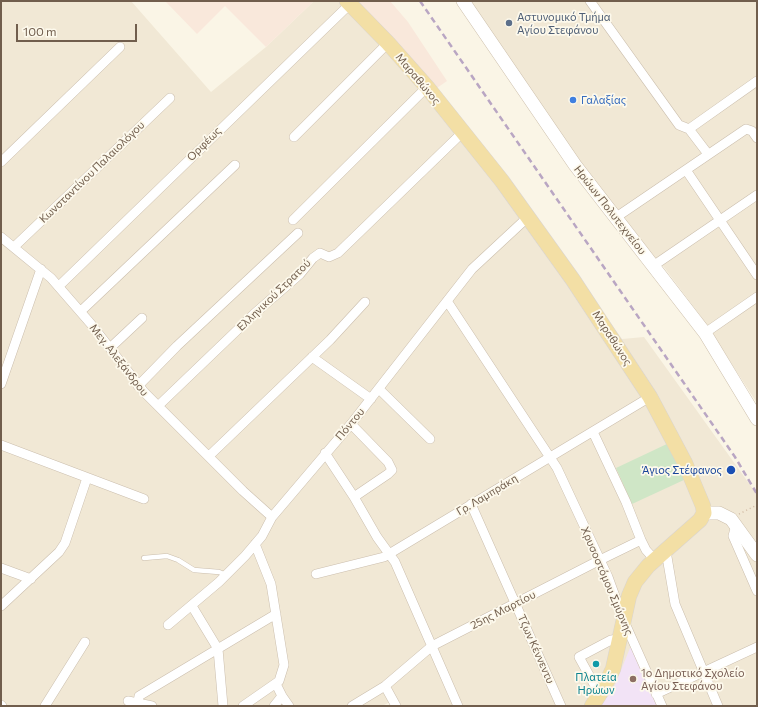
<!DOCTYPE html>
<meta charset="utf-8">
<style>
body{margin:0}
#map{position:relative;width:758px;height:707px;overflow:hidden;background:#faf5e6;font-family:Commissioner,sans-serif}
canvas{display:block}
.frame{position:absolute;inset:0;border:2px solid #715e4d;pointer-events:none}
.scale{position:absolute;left:16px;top:24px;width:121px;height:18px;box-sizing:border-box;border:2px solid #715e4d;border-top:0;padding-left:5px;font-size:12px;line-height:14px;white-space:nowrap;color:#715e4d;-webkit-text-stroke:3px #fdf9ec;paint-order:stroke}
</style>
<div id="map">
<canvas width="758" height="707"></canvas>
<div class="frame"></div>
<div class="scale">100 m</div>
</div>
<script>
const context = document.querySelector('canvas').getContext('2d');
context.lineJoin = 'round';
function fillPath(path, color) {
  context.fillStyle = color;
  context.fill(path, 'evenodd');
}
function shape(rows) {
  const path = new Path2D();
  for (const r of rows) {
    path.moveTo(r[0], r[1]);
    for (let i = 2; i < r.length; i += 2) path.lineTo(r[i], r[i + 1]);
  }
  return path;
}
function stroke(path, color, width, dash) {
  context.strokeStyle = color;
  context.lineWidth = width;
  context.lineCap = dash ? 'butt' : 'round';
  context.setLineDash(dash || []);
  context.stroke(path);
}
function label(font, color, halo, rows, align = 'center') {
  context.font = font + ' Commissioner,sans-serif';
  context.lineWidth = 3.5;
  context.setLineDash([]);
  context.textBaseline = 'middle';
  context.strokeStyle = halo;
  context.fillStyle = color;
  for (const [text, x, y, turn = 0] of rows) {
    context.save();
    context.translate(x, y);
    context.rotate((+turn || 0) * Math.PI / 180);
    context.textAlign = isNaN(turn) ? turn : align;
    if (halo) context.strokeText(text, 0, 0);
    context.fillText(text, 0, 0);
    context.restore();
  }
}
const residential = shape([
 [1,1,131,1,211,92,266,47,314,1,351,1,514,188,622,339,644,337,753,489,757,496,757,706,400,706,396,699,382,706,1,706],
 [466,1,757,1,757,403,700,315,657,258,654,260,580,167]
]);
const commercial = shape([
 [165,1,314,1,266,47,225,6,197,34],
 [351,1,390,1,408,22,447,81,434,90]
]);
const education = shape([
 [633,647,660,706,601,706,615,685,630,648]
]);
const green = shape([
 [669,443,686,479,632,504,616,468]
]);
const path = shape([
 [757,498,757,500],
 [739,514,757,505]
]);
const lane = shape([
 [144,558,167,556,178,560,194,570,219,572,226,575]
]);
const street = shape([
 [590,1,679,125,689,129,708,154],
 [689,129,757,81],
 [294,137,388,43],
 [1,162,120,47],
 [686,170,757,275],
 [615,218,746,129,752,131,757,138],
 [293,220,427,87],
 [1,237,51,278,91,324,144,392,243,491,272,517],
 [14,247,170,98],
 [653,266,757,195],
 [59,286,350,4],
 [447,301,557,468,608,577,624,621,662,706],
 [81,311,235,165],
 [705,333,757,297],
 [110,348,142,318],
 [312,357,371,399],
 [1,384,41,269],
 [138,386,177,346,298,233],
 [379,389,430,439],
 [158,406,254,314,300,274,313,258,320,253,329,257,338,253,463,132],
 [351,424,388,462,392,470,388,474,354,497],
 [593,432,626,502,641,540],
 [1,445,144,499],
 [325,453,354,497,377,537,395,562,458,706],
 [209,456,330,340,365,302],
 [471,504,561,706],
 [736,525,733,536,757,591],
 [666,551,675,604,718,706],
 [1,568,31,579],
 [316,574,384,557,650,397],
 [1,606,59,552,65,543,87,478],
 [192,606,218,649,223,706],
 [168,625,219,582,245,556,262,536,272,517,351,424,472,269,528,217],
 [276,684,282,696,289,706],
 [385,686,396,706],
 [656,694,757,647],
 [600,695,579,657,611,640,620,639],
 [128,701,152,706],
 [138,703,139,696,276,614],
 [1,705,2,706],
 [45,706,85,642],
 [243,706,279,681,284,665,271,584,255,544],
 [274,706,282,696],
 [352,706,385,686,432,646,600,560,641,540,646,550,655,560]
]);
const secondary = shape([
 [463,1,575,165,705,333,757,419],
 [704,513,719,513,731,519,757,555]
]);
const primary = shape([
 [347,1,388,43,427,87,502,181,573,280,650,397,685,463,703,506,704,513,700,520,648,566,635,582,629,596,613,669,604,687,592,706]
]);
const rail = shape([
 [420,1,735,457,757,494]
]);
const markers = [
 [509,23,4,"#5c6f8a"],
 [573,100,4,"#3f7fe0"],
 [731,470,5,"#1a4fb4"],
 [596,664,4,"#0f9aa8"],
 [633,679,4,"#8d6e63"]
];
const serviceNames = [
 ["Αστυνομικό Τμήμα",517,17],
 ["Αγίου Στεφάνου",517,30]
];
const streetNames = [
 ["Μαραθώνος",418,79,50],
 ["Ορφέως",204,144,-45],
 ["Κωνσταντίνου Παλαιολόγου",92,172,-44],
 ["Ηρώων Πολυτεχνείου",610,210,52],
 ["Ελληνικού Στρατού",274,295,-44],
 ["Μαραθώνος",612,338,57],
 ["Μεγ. Αλεξάνδρου",119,360,52],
 ["Πόντου",350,424,-50],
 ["Γρ. Λαμπράκη",487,495,-31],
 ["Χρυσοστόμου Σμύρνης",607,581,67],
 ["25ης Μαρτίου",503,610,-27],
 ["Τζων Κέννεντυ",536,649,66]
];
const shopNames = [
 ["Γαλαξίας",581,100]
];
const transitNames = [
 ["Άγιος Στέφανος",722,470]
];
const educationNames = [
 ["1ο Δημοτικό Σχολείο",641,673],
 ["Αγίου Στεφάνου",641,686]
];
const cultureNames = [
 ["Πλατεία",596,677],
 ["Ηρώων",596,690]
];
fillPath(residential, '#f1e8d5');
fillPath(commercial, '#f9e8db');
fillPath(education, '#f2e3f6');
fillPath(green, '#cfe6c6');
stroke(lane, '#cbbead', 5.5);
stroke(street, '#cbbead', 10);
stroke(secondary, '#cdbfab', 14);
stroke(primary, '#dad5d1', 16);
stroke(path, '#d2bba4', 1.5, [1, 3]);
stroke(lane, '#fff', 4.5);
stroke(street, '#fff', 9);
stroke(secondary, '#fff', 13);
stroke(primary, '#f3dfa5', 15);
stroke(rail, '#b9a6c3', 2.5, [6, 4]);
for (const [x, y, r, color] of markers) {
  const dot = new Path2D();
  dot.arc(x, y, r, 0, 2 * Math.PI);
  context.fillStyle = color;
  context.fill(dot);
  stroke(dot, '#fdf9ec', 1.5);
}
label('11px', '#4e5e75', '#fdf9ec', serviceNames, 'left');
label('11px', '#715e4d', '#fdf9ec', streetNames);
label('11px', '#366cbe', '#fdf9ec', shopNames, 'left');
label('11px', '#164399', '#fdf9ec', transitNames, 'right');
label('11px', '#785e54', '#fdf9ec', educationNames, 'left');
label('11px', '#0d838f', '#fdf9ec', cultureNames);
</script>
